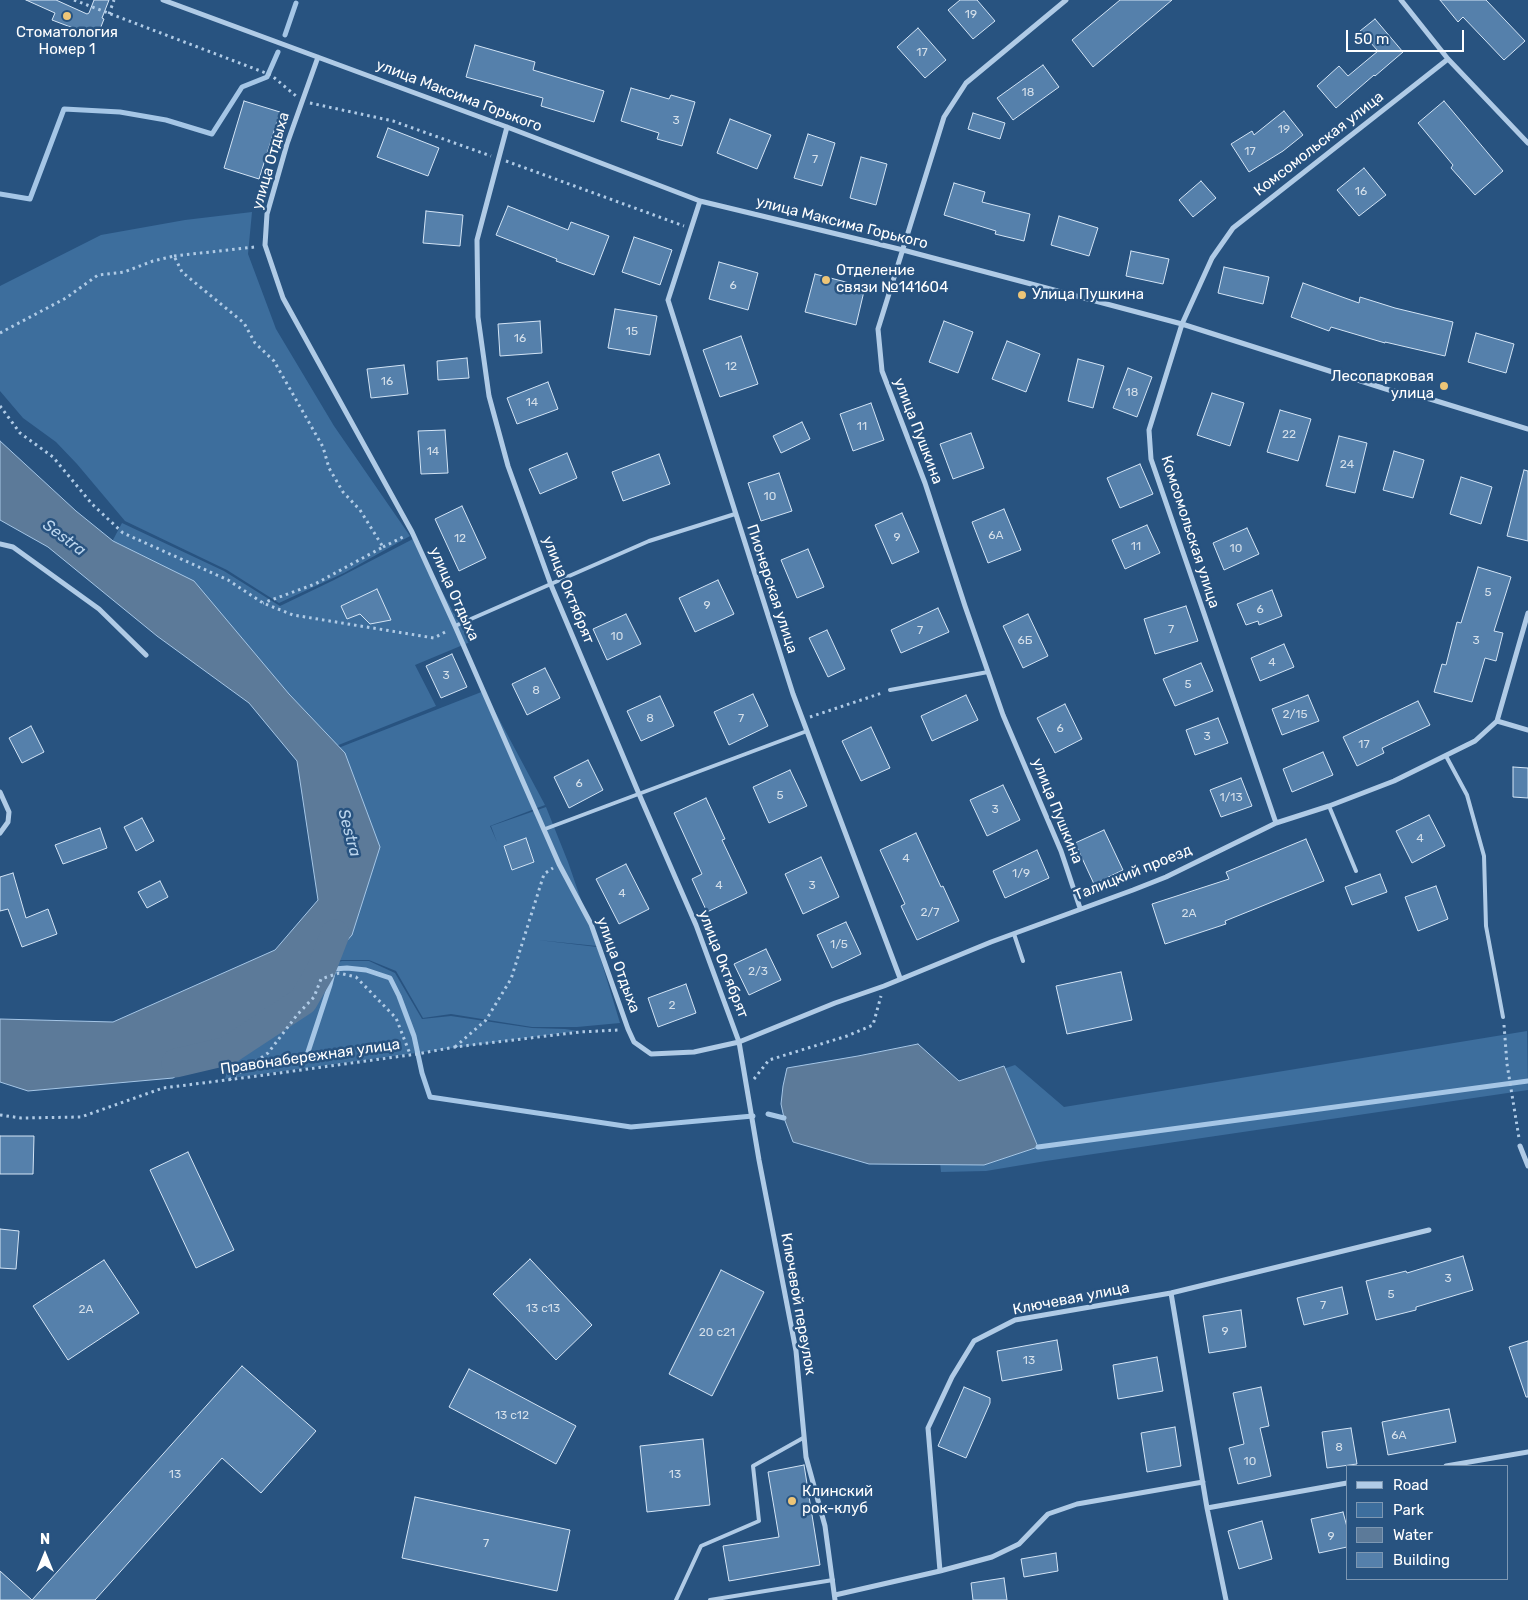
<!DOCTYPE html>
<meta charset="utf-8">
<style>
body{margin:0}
#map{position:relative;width:1528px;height:1600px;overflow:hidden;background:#285380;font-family:Rubik,sans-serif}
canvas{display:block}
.legend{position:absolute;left:1346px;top:1465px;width:162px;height:115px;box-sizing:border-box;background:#285380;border:1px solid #7e98b3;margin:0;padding:6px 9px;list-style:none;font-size:15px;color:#fff}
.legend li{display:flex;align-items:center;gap:10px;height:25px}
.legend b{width:25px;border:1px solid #7e98b3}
.north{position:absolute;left:20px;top:1530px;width:50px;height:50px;-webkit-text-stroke:4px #285380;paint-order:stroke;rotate:0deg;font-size:14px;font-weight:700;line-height:20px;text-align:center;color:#fff}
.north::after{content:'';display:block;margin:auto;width:18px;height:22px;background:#fff;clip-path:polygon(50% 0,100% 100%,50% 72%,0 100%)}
.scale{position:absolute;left:1346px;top:30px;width:118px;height:22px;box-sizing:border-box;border:2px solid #fff;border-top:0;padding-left:6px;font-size:15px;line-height:18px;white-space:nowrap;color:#fff;-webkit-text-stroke:4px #285380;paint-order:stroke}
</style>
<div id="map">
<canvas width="1528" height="1600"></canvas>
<ul class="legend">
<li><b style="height:6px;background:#b0cbe6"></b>Road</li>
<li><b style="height:14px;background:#3d6e9d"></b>Park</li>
<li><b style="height:14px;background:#5c7a99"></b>Water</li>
<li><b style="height:14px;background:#5580ab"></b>Building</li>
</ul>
<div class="north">N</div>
<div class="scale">50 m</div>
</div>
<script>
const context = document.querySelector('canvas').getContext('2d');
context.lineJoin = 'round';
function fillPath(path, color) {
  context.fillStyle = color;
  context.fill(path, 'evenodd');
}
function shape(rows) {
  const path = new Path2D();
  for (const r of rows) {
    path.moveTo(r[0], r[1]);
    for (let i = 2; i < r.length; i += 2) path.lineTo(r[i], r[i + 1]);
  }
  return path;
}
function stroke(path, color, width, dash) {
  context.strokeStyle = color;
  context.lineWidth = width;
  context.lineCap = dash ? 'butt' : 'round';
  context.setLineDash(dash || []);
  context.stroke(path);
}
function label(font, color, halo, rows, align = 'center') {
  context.font = font + ' Rubik,sans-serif';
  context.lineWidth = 5;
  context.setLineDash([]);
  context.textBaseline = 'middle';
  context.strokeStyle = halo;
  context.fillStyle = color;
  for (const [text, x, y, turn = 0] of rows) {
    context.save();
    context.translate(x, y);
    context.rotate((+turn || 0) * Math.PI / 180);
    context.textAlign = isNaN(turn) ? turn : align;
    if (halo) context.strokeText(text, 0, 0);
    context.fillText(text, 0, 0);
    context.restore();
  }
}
const green = shape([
 [252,212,248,254,276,329,334,426,410,536,344,573,279,603,227,570,125,521,77,464,56,442,23,418,0,391,0,286,101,235,185,220],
 [122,523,224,571,280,606,334,580,413,539,470,642,415,665,436,706,326,750,106,553],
 [484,691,545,805,490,826,497,842,491,826,546,807,568,862,597,946,538,940,597,947,620,1023,577,1027,532,1027,451,1014,423,1018,396,971,369,960,337,960,375,859,328,752],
 [342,961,369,961,395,973,422,1019,451,1016,532,1028,565,1029,578,1031,225,1079,231,1052,305,1002,324,966],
 [1527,1031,1528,1090,1046,1161,986,1171,941,1172,931,1075,949,1087,1015,1065,1064,1107]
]);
const water = shape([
 [0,441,76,511,113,541,194,581,289,694,345,753,380,847,352,935,321,970,286,1014,173,1078,28,1091,0,1082,0,1019,113,1022,275,950,318,900,297,761,249,703,157,636,48,547,0,520,0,441],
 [918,1044,959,1081,1004,1066,1038,1147,984,1165,869,1164,793,1142,784,1118,781,1104,783,1086,787,1068,858,1056,918,1044]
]);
const stream = shape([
 [285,35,296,3],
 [0,194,30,199,64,109,120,112,166,120,212,134,242,87,267,77,278,52],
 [321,970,347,968,366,970,390,978,399,996,414,1036,422,1073,430,1097,631,1127,753,1116],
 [305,1061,330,985,334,969],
 [768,1114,784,1118],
 [1038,1147,1528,1081]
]);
const river = shape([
 [176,1063,227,1051,303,1001,321,970,335,934]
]);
const building = shape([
 [26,0,56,0,87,14,89,13,94,0,109,0,102,18,104,19,97,37,52,20,55,13,26,0],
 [960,0,977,0,995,21,973,39,948,10,960,0],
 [1120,0,1172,0,1093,67,1072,40,1120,0],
 [1440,0,1486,0,1525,41,1504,60,1463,17,1458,22,1440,0],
 [1375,19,1403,52,1375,76,1374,75,1336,108,1317,86,1339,66,1348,76,1378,51,1360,31,1375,19],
 [918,28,946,60,925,78,897,47,918,28],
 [475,45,535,62,533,70,604,91,594,122,541,106,543,98,466,77,475,45],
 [1043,65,1059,87,1013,120,997,98,1043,65],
 [631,88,669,99,671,95,695,102,682,146,657,139,659,133,621,121,631,88],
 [244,101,280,112,259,179,224,168,244,101],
 [1444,101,1503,171,1475,195,1451,168,1453,165,1418,123,1444,101],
 [1284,111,1303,135,1283,151,1249,172,1231,144,1252,131,1254,135,1284,111],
 [973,113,1005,123,1000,139,968,129,973,113],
 [730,119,771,135,757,169,717,153,730,119],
 [388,128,439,148,428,176,377,157,388,128],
 [808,134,835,143,822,186,794,178,808,134],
 [861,157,887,164,876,205,850,198,861,157],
 [1364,168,1386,195,1359,216,1337,190,1364,168],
 [1201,181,1216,198,1193,217,1179,200,1201,181],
 [954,183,985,192,982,202,1030,214,1024,241,995,234,996,231,944,215,954,183],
 [508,206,568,230,571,222,609,236,594,275,556,261,557,259,496,235,508,206],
 [426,211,463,215,460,246,423,243,426,211],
 [1059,216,1098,228,1089,256,1051,245,1059,216],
 [634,237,672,250,660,285,622,272,634,237],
 [1131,251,1169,259,1163,284,1126,276,1131,251],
 [719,262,758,273,748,310,709,299,719,262],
 [1224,267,1269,277,1263,304,1218,293,1224,267],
 [815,274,865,287,856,325,805,312,815,274],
 [1303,283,1359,303,1360,297,1395,308,1453,322,1445,356,1385,342,1385,343,1331,327,1329,331,1291,317,1303,283],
 [615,309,657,316,650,355,608,348,615,309],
 [540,321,542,353,500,356,498,324,540,321],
 [944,321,973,332,958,373,929,362,944,321],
 [1476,333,1514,344,1506,373,1468,362,1476,333],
 [741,336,758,384,720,397,703,350,741,336],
 [1007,341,1040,354,1026,392,992,379,1007,341],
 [467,358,469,378,438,380,437,361,467,358],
 [1078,359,1104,366,1093,408,1068,401,1078,359],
 [404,365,408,394,371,398,367,369,404,365],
 [1128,368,1152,377,1137,417,1113,408,1128,368],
 [548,382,558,409,517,424,507,398,548,382],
 [1212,393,1244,403,1230,446,1197,435,1212,393],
 [871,403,884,440,853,451,840,414,871,403],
 [1280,410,1311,419,1298,461,1267,452,1280,410],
 [802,422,810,439,781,453,773,436,802,422],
 [445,430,448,473,421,474,418,431,445,430],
 [971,433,984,468,953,479,940,444,971,433],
 [1339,436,1367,443,1355,493,1326,486,1339,436],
 [1394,451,1424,460,1413,498,1383,490,1394,451],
 [567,453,577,478,540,494,529,469,567,453],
 [659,454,670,484,623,501,612,472,659,454],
 [1140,464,1153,494,1120,508,1107,478,1140,464],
 [1524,470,1528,471,1528,541,1507,536,1524,470],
 [779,473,792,511,761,521,748,483,779,473],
 [1461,477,1492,487,1481,524,1450,514,1461,477],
 [462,506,486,558,459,571,435,519,462,506],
 [1004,509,1021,550,988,563,972,522,1004,509],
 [902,513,919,552,892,564,875,525,902,513],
 [1147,525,1160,553,1125,569,1112,540,1147,525],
 [1247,528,1259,554,1224,570,1213,543,1247,528],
 [808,549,824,587,797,598,781,560,808,549],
 [1478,567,1511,577,1494,631,1503,633,1496,661,1485,658,1472,702,1434,692,1442,664,1446,665,1457,622,1461,623,1478,567],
 [718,580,734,614,695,632,679,598,718,580],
 [377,589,391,620,370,624,360,614,347,619,341,606,377,589],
 [1272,590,1282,616,1259,625,1258,621,1246,625,1237,604,1272,590],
 [1186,606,1198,641,1155,654,1144,619,1186,606],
 [938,608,949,632,901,653,891,630,938,608],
 [626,614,641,644,607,660,593,629,626,614],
 [1028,614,1048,656,1023,668,1003,626,1028,614],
 [827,630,845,669,828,677,809,638,827,630],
 [1284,644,1294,667,1260,681,1251,658,1284,644],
 [452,654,467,687,441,698,426,666,452,654],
 [1201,663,1213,691,1175,706,1163,679,1201,663],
 [545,668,560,698,527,715,512,684,545,668],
 [753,694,768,726,729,745,714,712,753,694],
 [966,695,978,720,932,741,921,716,966,695],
 [1308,695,1319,721,1282,735,1272,709,1308,695],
 [660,696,674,726,641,741,627,711,660,696],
 [1418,701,1430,725,1382,748,1384,753,1357,766,1343,737,1418,701],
 [1065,704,1082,739,1055,753,1037,718,1065,704],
 [1218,718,1228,743,1195,755,1186,730,1218,718],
 [31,726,44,752,22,763,9,738,31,726],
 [871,727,890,768,861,781,842,741,871,727],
 [1323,752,1333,775,1292,792,1283,769,1323,752],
 [588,760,603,790,569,808,554,777,588,760],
 [1513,767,1528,768,1528,798,1513,797,1513,767],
 [790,770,807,806,769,823,753,787,790,770],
 [1241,778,1252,806,1221,817,1210,790,1241,778],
 [1003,785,1020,820,987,836,970,800,1003,785],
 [706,798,725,839,722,840,747,893,707,912,692,879,702,874,674,813,706,798],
 [1429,815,1445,846,1412,863,1396,831,1429,815],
 [142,818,154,841,136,851,124,827,142,818],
 [100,828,107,848,63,864,55,845,100,828],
 [1104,830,1123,870,1094,884,1075,843,1104,830],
 [916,833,941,887,943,886,959,921,917,940,901,906,905,904,880,850,916,833],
 [526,838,534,862,512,870,504,846,526,838],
 [1306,839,1324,881,1225,921,1226,924,1165,944,1152,904,1229,879,1226,872,1306,839],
 [1037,850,1049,878,1005,898,993,871,1037,850],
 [821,857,839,897,803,914,785,874,821,857],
 [626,864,649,909,619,924,596,879,626,864],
 [13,873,26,918,48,909,57,934,22,947,8,909,0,911,0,877,13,873],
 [1380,874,1387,892,1352,905,1345,887,1380,874],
 [160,881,168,897,147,908,138,892,160,881],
 [1436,886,1448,919,1418,931,1405,897,1436,886],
 [846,922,861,954,832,968,817,935,846,922],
 [766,949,781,980,749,995,734,964,766,949],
 [1121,972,1132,1020,1067,1034,1056,986,1121,972],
 [686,984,696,1013,658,1027,648,998,686,984],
 [0,1136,34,1136,33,1174,0,1174,0,1136],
 [188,1152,234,1250,196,1268,150,1170,188,1152],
 [0,1229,19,1231,16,1269,0,1268,0,1229],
 [1463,1256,1473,1290,1416,1307,1416,1310,1376,1320,1366,1281,1406,1271,1407,1273,1463,1256],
 [530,1259,592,1325,556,1360,493,1294,530,1259],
 [104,1260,139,1313,68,1360,33,1306,104,1260],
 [721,1270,764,1292,712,1396,669,1374,721,1270],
 [1342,1287,1348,1314,1304,1325,1297,1298,1342,1287],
 [1241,1310,1246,1347,1209,1353,1203,1316,1241,1310],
 [1057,1340,1062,1370,1002,1381,997,1351,1057,1340],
 [1528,1341,1528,1397,1526,1397,1509,1347,1528,1341],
 [1157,1357,1163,1391,1118,1399,1113,1365,1157,1357],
 [242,1366,316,1431,261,1493,222,1458,95,1600,0,1600,0,1571,32,1600,242,1366],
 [469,1369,576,1426,556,1464,449,1407,469,1369],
 [964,1387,990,1398,990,1403,966,1458,938,1446,964,1387],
 [1261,1387,1269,1426,1260,1428,1271,1476,1238,1484,1229,1448,1244,1444,1233,1393,1261,1387],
 [1449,1409,1456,1442,1388,1455,1382,1422,1449,1409],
 [1175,1427,1181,1466,1147,1472,1141,1433,1175,1427],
 [1351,1428,1357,1464,1327,1468,1322,1432,1351,1428],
 [703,1439,710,1505,647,1512,640,1446,703,1439],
 [804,1465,820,1565,729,1581,723,1546,779,1537,768,1472,804,1465],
 [415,1497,570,1530,557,1591,402,1558,415,1497],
 [1343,1512,1347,1527,1347,1547,1319,1553,1311,1519,1343,1512],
 [1262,1521,1272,1559,1239,1569,1228,1531,1262,1521],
 [1056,1553,1058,1571,1024,1577,1021,1559,1056,1553],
 [1004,1578,1007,1600,973,1600,971,1583,1004,1578]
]);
const path = shape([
 [74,0,271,75,296,96],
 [109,14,114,0],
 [310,103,393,121,491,156],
 [506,161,684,226],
 [842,223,863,228],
 [174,256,255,247],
 [0,333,66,298,98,275,124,272,153,261,174,256,182,272,244,323,255,343,274,361,323,447,329,468,343,492,360,510,383,547,315,584,263,603],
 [0,406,20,433,53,457,92,504,123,533,228,580,263,603,293,615,434,638,447,631],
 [383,547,405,536],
 [810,717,882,693],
 [1504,1025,1507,1064,1519,1138],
 [455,1047,486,1020,511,979,544,874,553,868],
 [754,1079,769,1060,847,1036,873,1025,881,996],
 [229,1080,268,1053,297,1015,314,997,321,979,339,973,356,977,396,1018,410,1054],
 [0,1115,21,1118,81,1117,163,1088,250,1077,417,1054,455,1047,580,1032,618,1030]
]);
const service = shape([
 [455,626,649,541,735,514],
 [890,690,988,672],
 [1446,756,1467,795,1484,856,1486,926,1503,1017],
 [1329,806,1356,871],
 [545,829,807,731],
 [1014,934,1023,961],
 [676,1600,701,1546,759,1521,753,1466,803,1438],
 [710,1600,833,1580]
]);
const minor = shape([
 [163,0,507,127,700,201,903,250,1182,324,1389,390,1430,399,1528,429],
 [1066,0,966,83,944,117,878,329,882,371,925,483,965,606,1003,715,1061,851,1080,908],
 [1401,0,1448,59,1528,143],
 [318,57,287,144,267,214,265,245,283,298,412,532,455,626,559,864,591,924,628,1029,634,1042,651,1054,694,1052,739,1042,835,1003,884,986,991,942,1133,890,1166,877,1276,823,1329,806,1394,781,1475,741,1497,721],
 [507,127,477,240,478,317,489,396,508,466,551,585,639,794,696,925,739,1042,759,1160,796,1351,806,1457,825,1526,835,1600],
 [700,201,668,300,793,694,900,978],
 [0,544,13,547,99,609,146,655],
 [1497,721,1528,613],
 [1497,721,1528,730],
 [0,792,9,812,8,822,0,833],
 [1276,823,1151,459,1149,430,1182,324,1212,258,1233,228,1448,59],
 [1520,1146,1528,1166],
 [1171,1293,1207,1508,1226,1600],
 [1446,1466,1528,1452],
 [1207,1508,1347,1483],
 [940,1571,992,1557,1019,1544,1048,1514,1077,1504,1203,1482],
 [835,1595,940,1571,928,1428,952,1377,974,1341,1015,1320,1171,1293,1429,1230]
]);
const markers = [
 [67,16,5,"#edc577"],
 [826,280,5,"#edc577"],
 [1022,295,5,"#edc577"],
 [1444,386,5,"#edc577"],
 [792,1501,5,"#edc577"]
];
const numberNames = [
 ["19",971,15],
 ["17",922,53],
 ["18",1028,93],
 ["3",676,121],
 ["19",1284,130],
 ["17",1250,152],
 ["7",815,160],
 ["16",1361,192],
 ["6",733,286],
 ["15",632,332],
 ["16",520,339],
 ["12",731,367],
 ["16",387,382],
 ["18",1132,393],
 ["14",532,403],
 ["11",862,427],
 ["22",1289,435],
 ["14",433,452],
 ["24",1347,465],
 ["10",770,497],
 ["6А",996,536],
 ["9",897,538],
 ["12",460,539],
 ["11",1136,547],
 ["10",1236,549],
 ["5",1488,593],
 ["9",707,606],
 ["6",1260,610],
 ["7",1171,630],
 ["7",920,631],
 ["10",617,637],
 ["6Б",1025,641],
 ["3",1476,641],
 ["4",1272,663],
 ["3",446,676],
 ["5",1188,685],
 ["8",536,691],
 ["2/15",1295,715],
 ["8",650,719],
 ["7",741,719],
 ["6",1060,729],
 ["3",1207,737],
 ["17",1364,745],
 ["6",579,784],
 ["5",780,796],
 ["1/13",1231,798],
 ["3",995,810],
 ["4",1420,839],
 ["4",906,859],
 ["1/9",1021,874],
 ["4",719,886],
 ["3",812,886],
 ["4",622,894],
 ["2/7",930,913],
 ["2А",1189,914],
 ["1/5",839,945],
 ["2/3",758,972],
 ["2",672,1006],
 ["3",1448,1279],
 ["5",1391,1295],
 ["7",1323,1306],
 ["13 с13",543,1309],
 ["2А",86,1310],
 ["9",1225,1332],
 ["20 с21",717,1333],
 ["13",1029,1361],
 ["13 с12",512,1416],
 ["6А",1399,1436],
 ["8",1339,1448],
 ["10",1250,1462],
 ["13",175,1475],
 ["13",675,1475],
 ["9",1331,1537],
 ["7",486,1544]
];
const poiNames = [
 ["Стоматология",67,33,"center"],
 ["Номер 1",67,50,"center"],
 ["Отделение",836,271],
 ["связи №141604",836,288],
 ["Улица Пушкина",1032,295],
 ["Лесопарковая",1434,377,"right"],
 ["улица",1434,394,"right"],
 ["Клинский",802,1492],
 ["рок-клуб",802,1509]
];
const streetNames = [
 ["улица Максима Горького",459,96,21],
 ["Комсомольская улица",1319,144,-38],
 ["улица Отдыха",271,161,-74],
 ["улица Максима Горького",842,223,14],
 ["улица Пушкина",918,431,69],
 ["Комсомольская улица",1190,532,72],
 ["Пионерская улица",772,589,72],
 ["улица Октябрят",568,590,68],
 ["улица Отдыха",454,594,66],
 ["улица Пушкина",1057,811,68],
 ["Талицкий проезд",1133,873,-22],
 ["улица Октябрят",723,964,69],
 ["улица Отдыха",618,965,70],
 ["Правонабережная улица",310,1057,-8],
 ["Ключевая улица",1071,1299,-11],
 ["Ключевой переулок",798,1304,80]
];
const waterNames = [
 ["Sestra",64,538,37],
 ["Sestra",349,833,75]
];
fillPath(green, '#3d6e9d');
fillPath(water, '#5c7a99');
stroke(water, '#a5c6e6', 1);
stroke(stream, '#a5c6e6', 5);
stroke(river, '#5c7a99', 29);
fillPath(building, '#5580ab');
stroke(building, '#d3e4f5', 1);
stroke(path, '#b0cbe6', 3, [2.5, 4]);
stroke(service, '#b0cbe6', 4);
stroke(minor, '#b0cbe6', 5);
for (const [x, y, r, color] of markers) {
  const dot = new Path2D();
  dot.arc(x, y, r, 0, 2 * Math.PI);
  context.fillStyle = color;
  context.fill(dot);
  stroke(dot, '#285380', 2);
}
label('12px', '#d4dfea', null, numberNames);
label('15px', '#fff', '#285380', poiNames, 'left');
label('15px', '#fff', '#285380', streetNames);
label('italic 16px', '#bbd5ed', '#285380', waterNames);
</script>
